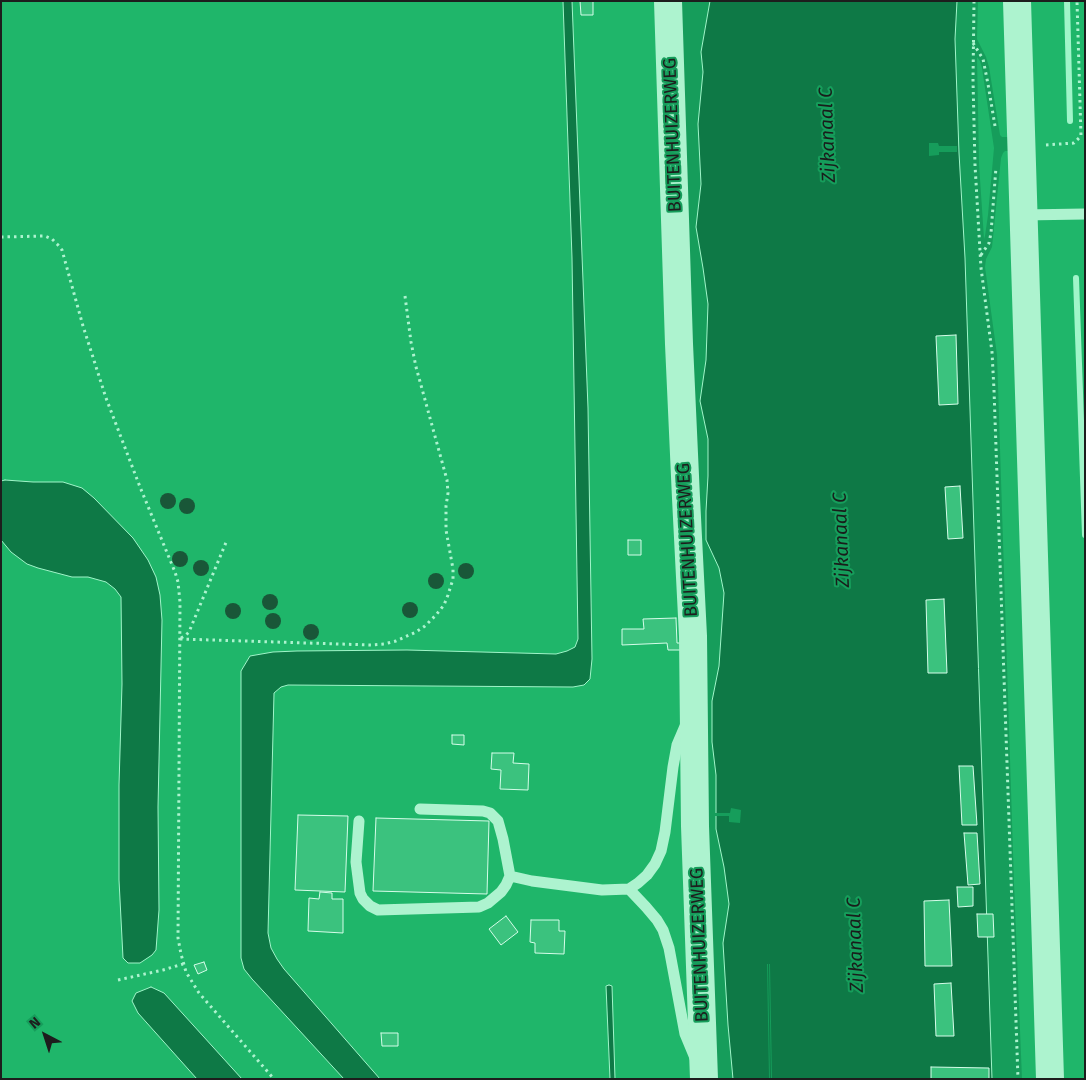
<!DOCTYPE html>
<style>
body{margin:0}
#map{position:relative;width:1086px;height:1080px;overflow:hidden;background:#169d5b;font-family:"Fira Sans",sans-serif}
canvas{display:block}
.frame{position:absolute;inset:0;border:2px solid #1d1d1d;pointer-events:none}
.north{position:absolute;left:20px;top:1010px;width:50px;height:50px;-webkit-text-stroke:4px #169d5b;paint-order:stroke;rotate:320deg;font-size:14px;font-weight:700;line-height:20px;text-align:center;color:#1d1d1d}
.north::after{content:'';display:block;margin:auto;width:18px;height:22px;background:#1d1d1d;clip-path:polygon(50% 0,100% 100%,50% 72%,0 100%)}
</style>
<div id="map">
<canvas width="1086" height="1080"></canvas>
<div class="frame"></div>
<div class="north">N</div>
</div>
<script>
const context = document.querySelector('canvas').getContext('2d');
context.lineJoin = 'round';
function fillPath(path, color) {
  context.fillStyle = color;
  context.fill(path, 'evenodd');
}
function shape(rows) {
  const path = new Path2D();
  for (const r of rows) {
    path.moveTo(r[0], r[1]);
    for (let i = 2; i < r.length; i += 2) path.lineTo(r[i], r[i + 1]);
  }
  return path;
}
function stroke(path, color, width, dash) {
  context.strokeStyle = color;
  context.lineWidth = width;
  context.lineCap = dash ? 'butt' : 'round';
  context.setLineDash(dash || []);
  context.stroke(path);
}
function label(font, color, halo, rows, align = 'center') {
  context.font = font + ' "Fira Sans",sans-serif';
  context.lineWidth = 4;
  context.setLineDash([]);
  context.textBaseline = 'middle';
  context.strokeStyle = halo;
  context.fillStyle = color;
  for (const [text, x, y, turn = 0] of rows) {
    context.save();
    context.translate(x, y);
    context.rotate((+turn || 0) * Math.PI / 180);
    context.textAlign = isNaN(turn) ? turn : align;
    if (halo) context.strokeText(text, 0, 0);
    context.fillText(text, 0, 0);
    context.restore();
  }
}
const green = shape([
 [1,1,563,1,572,258,578,639,575,648,567,651,556,654,297,651,273,652,250,656,241,671,241,958,244,969,252,979,344,1079,1,1079],
 [572,1,663,1,698,1079,380,1079,284,969,277,959,271,948,268,933,274,693,281,687,288,685,573,687,590,679,592,659,588,408],
 [978,1,1007,1,1009,137,1002,137,1000,135,989,67,986,57,977,39],
 [1026,1,1085,1,1085,1079,1061,1079],
 [977,57,980,61,982,68,994,148,988,215,985,236,984,239,979,164],
 [1005,151,1010,151,1043,1079,1022,1079,1014,883,997,355,985,267,986,259,992,247,1001,158,1003,153]
]);
const water = shape([
 [563,1,572,1,588,408,592,659,590,679,584,685,573,687,288,685,281,687,274,693,268,933,271,948,277,959,284,969,380,1079,344,1079,252,979,244,969,241,958,241,671,250,656,273,652,297,651,407,650,556,654,567,651,575,647,578,639,572,258,563,1],
 [710,1,957,1,955,39,959,153,965,258,992,1079,733,1079,728,1025,723,943,729,904,724,867,716,829,716,775,712,742,712,701,719,666,724,593,719,568,706,540,706,511,708,476,708,439,700,401,706,360,708,304,703,268,696,227,701,184,698,124,703,72,701,52,710,1],
 [5,480,33,482,63,482,82,488,94,498,133,538,148,560,156,577,160,595,162,620,158,807,159,910,156,950,152,955,140,963,128,963,123,958,119,880,119,785,122,684,121,597,115,589,106,582,88,577,72,577,38,568,27,564,11,552,1,540,1,481,5,480],
 [609,985,612,986,615,1079,610,1079,606,986,609,985],
 [151,987,164,993,242,1079,197,1079,138,1013,132,1001,136,993,151,987]
]);
const pier = shape([
 [929,143,938,143,939,146,957,146,957,152,939,152,939,155,929,156],
 [731,808,741,810,740,823,729,822,729,816,714,816,714,813,730,813],
 [767,964,768,964,770,1079,769,1079],
 [769,964,770,964,772,1079,771,1079]
]);
const stream = shape([
 [1067,1,1070,121],
 [1076,278,1085,535]
]);
const building = shape([
 [580,1,593,1,593,15,581,15,580,1],
 [956,335,958,404,939,405,936,336,956,335],
 [960,486,963,538,948,539,945,487,960,486],
 [628,540,641,540,641,555,628,555,628,540],
 [944,599,947,673,928,673,926,600,944,599],
 [676,618,677,643,682,643,682,650,668,650,667,643,622,645,622,629,644,629,643,619,676,618],
 [452,735,464,735,464,745,452,744,452,735],
 [492,753,514,753,513,763,529,764,528,790,500,789,501,770,491,769,492,753],
 [959,766,973,766,977,825,962,825,959,766],
 [298,815,348,816,345,892,295,890,298,815],
 [376,818,489,821,487,894,373,891,376,818],
 [964,833,977,833,980,884,968,885,964,833],
 [957,887,973,887,973,906,958,907,957,887],
 [320,892,332,893,332,899,343,899,343,933,308,931,309,898,319,899,320,892],
 [949,900,952,966,925,966,924,901,949,900],
 [977,914,993,914,994,937,978,937,977,914],
 [506,916,518,932,501,945,489,929,506,916],
 [531,920,559,920,559,931,565,931,564,954,535,953,535,943,530,942,531,920],
 [204,962,207,970,198,974,194,965,204,962],
 [951,983,954,1036,936,1036,934,984,951,983],
 [381,1033,398,1033,398,1046,382,1046,381,1033],
 [931,1067,989,1068,989,1079,931,1079,931,1067]
]);
const path = shape([
 [974,1,973,80,975,165,981,268,992,352,994,390,1018,1079],
 [973,43,983,59,988,84,995,126],
 [1046,145,1074,143,1081,136,1077,1],
 [1,237,45,236,52,239,58,245,62,250,83,326,106,398,140,487,175,572,178,582,180,602,178,938,181,954,186,972,199,993,274,1079],
 [981,255,989,243,991,233,996,167],
 [181,638,186,635,189,632,227,540],
 [180,639,371,645,384,644,396,641,416,632,425,626,436,615,444,605,448,595,453,579,453,569,446,530,446,506,448,493,447,480,416,367,411,342,405,296],
 [118,980,163,970,183,964]
]);
const service = shape([
 [1023,215,1085,214],
 [420,809,483,811,490,813,498,821,503,839,510,876],
 [359,821,356,862,360,893,363,899,370,906,378,910,479,907,488,903,501,892,506,885,510,876,532,881,602,890,629,889,638,883,647,875,655,864,661,851,665,832,673,767,677,745,686,724],
 [629,889,646,907,657,920,663,930,669,948,685,1034,695,1058]
]);
const tertiary = shape([
 [668,1,679,344,686,498,693,636,695,826,704,1079],
 [1017,1,1050,1079]
]);
const trees = [
 [168,501],
 [187,506],
 [180,559],
 [201,568],
 [466,571],
 [436,581],
 [270,602],
 [410,610],
 [233,611],
 [273,621],
 [311,632]
];
const streetNames = [
 ["BUITENHUIZERWEG",673,135,-92],
 ["BUITENHUIZERWEG",688,540,-93],
 ["BUITENHUIZERWEG",700,945,-92]
];
const waterNames = [
 ["Zijkanaal C",828,135,-92],
 ["Zijkanaal C",842,540,-92],
 ["Zijkanaal C",856,945,-92]
];
fillPath(green, '#1fb66a');
fillPath(water, '#0e7946');
stroke(water, '#a0f5c9', 1);
fillPath(pier, '#169d5b');
stroke(stream, '#a0f5c9', 6);
fillPath(building, '#3bc27e');
stroke(building, '#d5fde9', 1);
stroke(path, '#adf3cf', 3, [2.5, 4]);
stroke(service, '#adf3cf', 11);
stroke(tertiary, '#adf3cf', 28);
context.fillStyle = '#195738';
for (const [x, y] of trees) {
  context.beginPath();
  context.arc(x, y, 8, 0, 2 * Math.PI);
  context.fill();
}
label('18px', '#1d1d1d', '#169d5b', streetNames);
label('italic 19px', '#191d1b', '#169d5b', waterNames);
</script>
